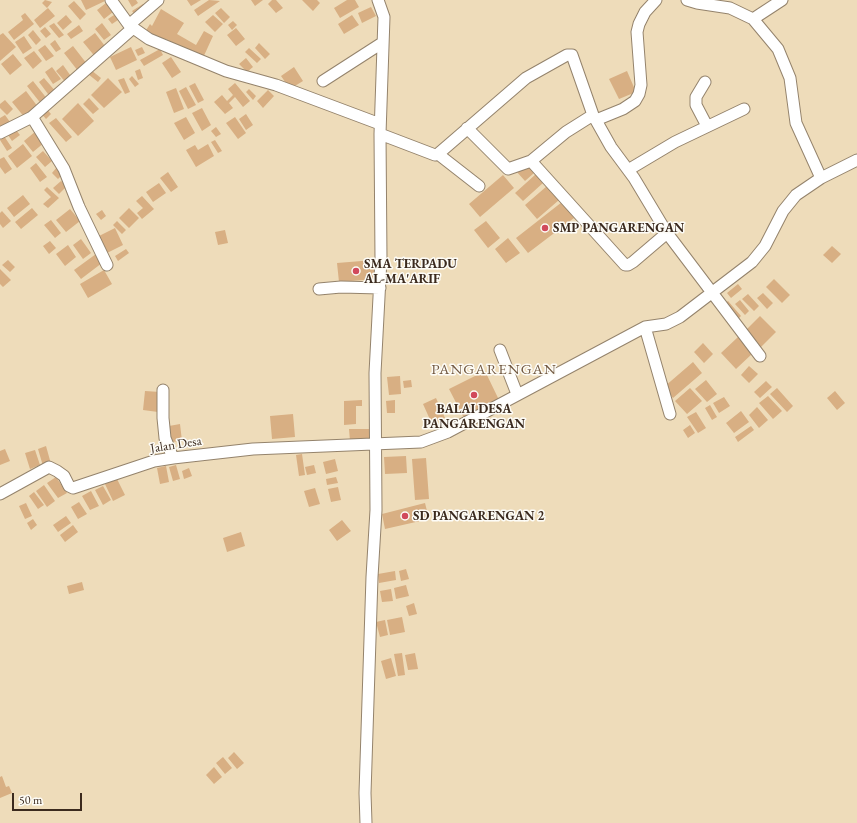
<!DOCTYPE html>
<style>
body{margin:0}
#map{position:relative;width:857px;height:823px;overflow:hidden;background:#eedcba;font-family:"EB Garamond",serif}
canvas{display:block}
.scale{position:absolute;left:12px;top:793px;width:70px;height:18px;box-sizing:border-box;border:2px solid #3b2a1e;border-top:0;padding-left:5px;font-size:12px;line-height:14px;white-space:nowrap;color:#3b2a1e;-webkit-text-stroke:3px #fdfcf7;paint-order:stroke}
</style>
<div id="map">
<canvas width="857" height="823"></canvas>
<div class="scale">50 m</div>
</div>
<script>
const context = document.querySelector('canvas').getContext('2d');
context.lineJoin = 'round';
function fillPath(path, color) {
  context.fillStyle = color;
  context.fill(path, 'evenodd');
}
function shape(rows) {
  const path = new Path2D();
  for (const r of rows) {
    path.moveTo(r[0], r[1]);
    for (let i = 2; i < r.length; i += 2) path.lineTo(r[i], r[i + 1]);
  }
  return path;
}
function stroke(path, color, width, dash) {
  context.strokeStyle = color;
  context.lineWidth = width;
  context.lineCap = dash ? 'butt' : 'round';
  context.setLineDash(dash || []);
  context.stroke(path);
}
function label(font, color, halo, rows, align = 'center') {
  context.font = font + ' "EB Garamond",serif';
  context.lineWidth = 3;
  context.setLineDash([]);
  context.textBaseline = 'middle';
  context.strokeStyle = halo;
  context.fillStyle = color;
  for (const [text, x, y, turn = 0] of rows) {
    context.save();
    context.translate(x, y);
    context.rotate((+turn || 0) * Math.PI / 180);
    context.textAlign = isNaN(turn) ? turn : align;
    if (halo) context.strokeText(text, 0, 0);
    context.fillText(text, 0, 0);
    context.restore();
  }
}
const building = shape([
 [45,0,52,2,47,8,42,3],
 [81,0,104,0,105,1,86,10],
 [128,0,136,0,138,3,132,7],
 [187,0,201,0,191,6],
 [209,0,220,1,198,16,194,10],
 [251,0,263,0,255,6],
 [272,0,276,0,283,8,276,13,268,4],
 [302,0,317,0,320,3,313,11],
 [347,0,355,0,359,7,340,18,334,8],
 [74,1,86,14,80,20,68,6],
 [106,3,113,12,104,19,97,10],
 [143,4,146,8,135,15,132,11],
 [371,7,376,16,362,23,358,13],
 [48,8,55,16,40,28,34,20],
 [221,8,230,17,224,23,215,13],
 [161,9,184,23,177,34,196,45,204,31,213,36,202,60,166,39,163,43,145,32,150,24,152,26],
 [25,13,34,24,14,40,8,32,23,20,21,16],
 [66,15,72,22,63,30,57,23],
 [114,15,118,20,112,24,108,19],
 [213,15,223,24,215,32,205,22],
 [352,15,359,25,344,34,338,24],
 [233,21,237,25,232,30,228,25],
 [54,23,64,35,59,38,49,26],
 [102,23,111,35,104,40,95,29],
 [79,25,83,31,71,39,67,34],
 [45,27,51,34,46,38,40,31],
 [236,28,245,39,236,46,227,35],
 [33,30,41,40,36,45,28,35],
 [3,33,16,47,0,61,0,35],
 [95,33,108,50,97,59,83,42],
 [24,36,32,48,23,54,15,42],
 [55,40,61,49,56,52,50,44],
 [259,43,270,54,265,59,255,48],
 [45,45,54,56,46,61,38,50],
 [73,46,87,64,78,71,64,53],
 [131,47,137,60,116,70,110,57],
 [142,47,145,53,138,56,135,50],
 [249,48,261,59,257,63,245,52],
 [160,49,163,55,144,66,140,60],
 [34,51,42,61,33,69,24,58],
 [13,54,22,65,10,75,1,64],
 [171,57,181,72,172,78,162,63],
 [246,58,253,67,247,72,239,64],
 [63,65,73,79,67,84,56,71],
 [52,67,61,79,53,84,45,72],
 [294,67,303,81,290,89,281,76],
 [140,69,143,78,138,80,135,71],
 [91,70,101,78,98,82,88,74],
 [627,71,636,92,619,99,609,79],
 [132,76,139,84,135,87,129,79],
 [44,78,57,93,51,98,39,82],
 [108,78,122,92,104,108,91,95],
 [124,78,130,92,125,94,118,80],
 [33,81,48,100,42,105,27,86],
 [195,83,204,100,198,103,189,86],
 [235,83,250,101,243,107,235,97,229,103,233,108,225,114,214,102,222,95,227,101,233,95,228,89],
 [186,87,196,105,188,109,179,91],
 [176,88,184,109,174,113,166,92],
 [249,89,256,96,253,100,246,92],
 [268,90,274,96,263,108,257,101],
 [26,91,38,107,25,118,12,102],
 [89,98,99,109,93,114,83,104],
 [5,100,13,109,7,115,0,108,0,104],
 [78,103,94,121,78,136,62,119],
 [45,107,51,114,46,119,40,112],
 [202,108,211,125,202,131,192,113],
 [246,114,253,125,246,130,239,119],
 [5,115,10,122,0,129,0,118],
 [186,117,195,133,184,140,174,123],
 [235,117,246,133,238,139,226,123],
 [56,118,72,137,66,142,49,123],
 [216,127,221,134,216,137,211,131],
 [16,130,20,135,12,141,8,135],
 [36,131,45,142,33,152,24,141],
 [4,136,12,148,7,151,0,140],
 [215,140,222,151,218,153,211,142],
 [23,144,32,156,17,168,8,156],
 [208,144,214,156,196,167,186,150,195,145,198,150],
 [43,151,52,161,45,167,36,157],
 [4,157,12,169,5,174,0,167,0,159],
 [36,163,47,177,40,182,30,168],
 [526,163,534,173,525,181,516,171],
 [57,167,64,173,58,179,52,173],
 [168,172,178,187,171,192,160,178],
 [536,174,543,183,523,201,515,193],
 [503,175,514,188,480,217,469,204],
 [61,181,67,186,59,194,53,188],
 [159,183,166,193,153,202,146,192],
 [547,186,559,200,537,219,525,205],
 [47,187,59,198,48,208,43,204,51,197,44,190],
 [23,195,30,204,14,217,7,208],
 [142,196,154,209,142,219,137,213,143,208,136,201],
 [562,202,574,218,528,253,516,238],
 [32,208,38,215,21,229,15,222],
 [129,208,139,218,129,228,119,218],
 [70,209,80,221,66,232,56,220],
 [102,210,106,216,101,220,96,214],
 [2,211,11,221,3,228,0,224,0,213],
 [51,220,61,233,55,238,44,225],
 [117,221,126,230,122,234,113,225],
 [486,221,500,238,488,248,474,230],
 [115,228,123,245,105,254,97,237],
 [225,230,228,243,218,245,215,232],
 [508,238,520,253,506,263,495,249],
 [81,239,91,253,83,259,73,245],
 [50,241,56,248,49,254,43,246],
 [68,245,76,257,65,266,56,254],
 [832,246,841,254,832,263,823,255],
 [126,249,129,253,118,261,115,256],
 [96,254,102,263,81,279,74,270],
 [8,260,15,267,10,272,2,265],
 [374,260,375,279,339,282,337,263],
 [0,269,11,280,3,287,0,284],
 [104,270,112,284,88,298,80,284],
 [774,279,790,295,782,303,766,287],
 [738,284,742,289,731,298,727,293],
 [763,293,773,303,767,309,757,298],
 [748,294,759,306,754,311,742,299],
 [740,300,749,311,745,315,735,304],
 [728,301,741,316,736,321,722,306],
 [760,316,776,332,759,349,743,333],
 [738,337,753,353,736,369,721,353],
 [703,343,713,354,704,363,694,352],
 [693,362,702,373,673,398,664,387],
 [749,366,758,374,749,383,741,375],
 [485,371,499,400,464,418,449,389],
 [400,376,401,394,389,395,387,377],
 [411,380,412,387,404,388,403,381],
 [706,380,717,394,707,402,695,389],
 [766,381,772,387,760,398,754,392],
 [690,388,702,401,687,414,675,401],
 [777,388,793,406,787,412,770,394],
 [145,391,160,392,158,412,143,410],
 [835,391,845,403,837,410,827,398],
 [768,396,782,411,773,419,759,403],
 [724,397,730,406,719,413,713,403],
 [436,398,445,418,432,424,423,404],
 [362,400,362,406,356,406,356,424,344,425,344,401],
 [395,400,395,413,387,413,386,401],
 [710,405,717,417,712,420,705,408],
 [757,407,768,420,759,428,749,415],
 [741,411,749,422,734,433,726,423],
 [696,412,706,428,698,433,687,417],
 [293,414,295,437,272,439,270,416],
 [180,424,182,441,171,442,169,426],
 [690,425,695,433,688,438,683,430],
 [751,426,754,430,738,442,735,437],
 [349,429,369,429,369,440,350,441],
 [46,446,51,464,43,466,38,449],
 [5,449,10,461,0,465,0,451],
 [35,450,40,465,30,469,25,453],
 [302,454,305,475,299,476,296,455],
 [406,456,407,473,385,474,384,457],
 [426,458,429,499,415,500,412,459],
 [335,459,338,471,326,474,323,462],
 [176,465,180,479,173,481,169,467],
 [314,465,316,473,307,475,305,467],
 [166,466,169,482,160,484,157,468],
 [189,468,192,476,184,479,182,471],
 [56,477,67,493,58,498,47,483],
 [336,477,338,483,327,485,326,479],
 [117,479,125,495,113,501,105,484],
 [44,485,55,501,47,507,36,491],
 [103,486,111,500,103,505,95,490],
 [338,487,341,500,331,502,328,489],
 [315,488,320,504,309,507,304,491],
 [91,491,99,506,90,510,82,496],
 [34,492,44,505,38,509,29,496],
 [79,502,87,514,78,519,71,507],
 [26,503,32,516,25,519,19,506],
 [425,503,429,519,385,529,382,514],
 [66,516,71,523,58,532,53,525],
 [33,519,37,525,31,530,27,523],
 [342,520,351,531,337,541,329,530],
 [73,525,78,532,65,542,60,535],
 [241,532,245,546,227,552,223,538],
 [406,569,409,579,401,581,399,571],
 [395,571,396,580,379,583,378,574],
 [82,582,84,590,69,594,67,586],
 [406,585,409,596,396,599,394,588],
 [391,589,393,601,382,602,380,591],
 [414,603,417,614,409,616,406,606],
 [402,617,405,632,390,635,387,620],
 [385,620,388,635,380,637,376,622],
 [402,653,405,675,398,676,394,654],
 [415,653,418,669,408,670,405,655],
 [391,658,396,676,386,679,381,661],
 [234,752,244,763,237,769,228,758],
 [223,757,232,768,225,774,216,763],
 [214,767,222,777,214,784,206,775],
 [2,776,6,787,9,786,12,793,0,798,0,777]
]);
const minor = shape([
 [111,0,129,25,149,39,226,71,276,85,380,124],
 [687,0,697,3,730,8,753,19,778,49,790,78,796,123,821,178],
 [753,19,782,0],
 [129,25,158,0],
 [323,81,382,43],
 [705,82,696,97,696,105,707,126],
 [593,115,566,132,531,161,625,265,628,265,633,262,667,233],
 [32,117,64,169,79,207,107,265],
 [596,120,623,109,635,101,639,94,641,85,637,32,639,24,645,12,656,0],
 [467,128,508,169,531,161],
 [0,133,32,117,133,28],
 [380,134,435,155,438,154,526,78,567,55,572,55,593,115,611,147,634,178,667,233,760,356],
 [438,154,479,186],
 [628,170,675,142,744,109],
 [319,289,341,287,380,288],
 [645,327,670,414],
 [500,350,517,394],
 [163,390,163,418,165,438,173,458],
 [0,494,49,467,57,471,64,476,69,486,73,488,154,461,173,458,253,449,421,442,448,432,645,327,666,324,680,317,752,262,765,246,783,211,796,195,821,178,857,160],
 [366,823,365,793,372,577,376,510,375,373,381,259,380,134,384,17,378,0]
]);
const markers = [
 [545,228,4,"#d1495b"],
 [356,271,4,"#d1495b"],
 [474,395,4,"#d1495b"],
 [405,516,4,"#d1495b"]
];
const poiNames = [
 ["SMP PANGARENGAN",553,228],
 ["SMA TERPADU",364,264],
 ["AL-MA'ARIF",364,279],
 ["BALAI DESA",474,409,"center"],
 ["PANGARENGAN",474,424,"center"],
 ["SD PANGARENGAN 2",413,516]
];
const streetNames = [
 ["Jalan Desa",176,445,-9]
];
const quarterNames = [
 ["PANGARENGAN",494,370]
];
fillPath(building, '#d8af83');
stroke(minor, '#94836c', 13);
stroke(minor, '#fff', 11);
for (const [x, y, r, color] of markers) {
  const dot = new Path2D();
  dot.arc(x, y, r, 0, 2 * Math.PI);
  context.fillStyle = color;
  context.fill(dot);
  stroke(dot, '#fdfcf7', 1.5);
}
label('bold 13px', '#3b2a1e', '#fdfcf7', poiNames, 'left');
label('13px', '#3b2a1e', '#fdfcf7', streetNames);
context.letterSpacing = '1px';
label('15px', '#725941', '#fdfcf7', quarterNames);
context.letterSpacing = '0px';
</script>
